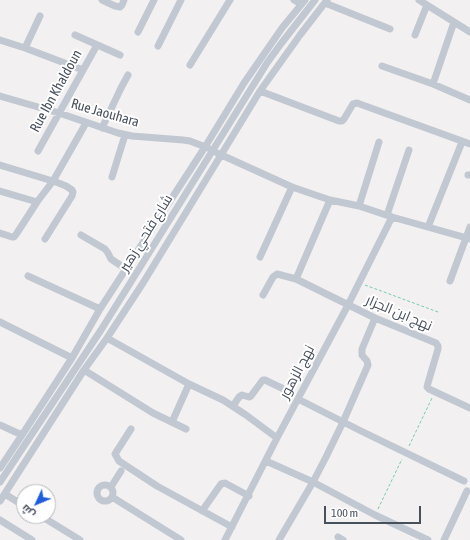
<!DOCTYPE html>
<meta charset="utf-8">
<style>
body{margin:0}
#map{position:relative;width:470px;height:540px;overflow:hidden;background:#f2f0f0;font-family:"Asap Condensed",Cairo,sans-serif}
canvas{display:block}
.north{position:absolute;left:16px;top:484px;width:40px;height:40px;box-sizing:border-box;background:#fff;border:1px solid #b6b9be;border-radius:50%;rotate:226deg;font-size:11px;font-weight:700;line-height:16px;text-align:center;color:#48505c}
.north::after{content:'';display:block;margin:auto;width:14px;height:18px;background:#1f5cdc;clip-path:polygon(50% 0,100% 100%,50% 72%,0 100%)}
.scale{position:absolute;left:324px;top:506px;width:97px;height:18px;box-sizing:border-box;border:2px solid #48505c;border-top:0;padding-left:5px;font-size:12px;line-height:14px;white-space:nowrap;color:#48505c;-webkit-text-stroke:3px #fff;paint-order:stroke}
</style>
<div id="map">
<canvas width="470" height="540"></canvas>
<div class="north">ش</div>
<div class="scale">100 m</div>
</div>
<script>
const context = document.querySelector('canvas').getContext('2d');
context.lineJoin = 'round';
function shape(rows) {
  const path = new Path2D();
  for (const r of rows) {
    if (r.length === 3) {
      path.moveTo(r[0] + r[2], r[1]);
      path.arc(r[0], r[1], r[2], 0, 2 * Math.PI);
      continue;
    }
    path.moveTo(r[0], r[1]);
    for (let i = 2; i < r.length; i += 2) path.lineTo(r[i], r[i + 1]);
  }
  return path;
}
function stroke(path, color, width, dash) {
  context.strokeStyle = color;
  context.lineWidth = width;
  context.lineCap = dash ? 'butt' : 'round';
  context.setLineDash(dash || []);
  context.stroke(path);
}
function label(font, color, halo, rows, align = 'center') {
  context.font = font + ' "Asap Condensed",Cairo,sans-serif';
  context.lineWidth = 4;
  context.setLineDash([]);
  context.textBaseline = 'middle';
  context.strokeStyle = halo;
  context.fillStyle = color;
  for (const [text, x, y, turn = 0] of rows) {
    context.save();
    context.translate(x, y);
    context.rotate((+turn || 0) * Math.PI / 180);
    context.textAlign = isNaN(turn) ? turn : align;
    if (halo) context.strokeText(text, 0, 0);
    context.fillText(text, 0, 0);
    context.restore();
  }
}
const path = shape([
 [365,285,438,312,439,312],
 [409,446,432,398],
 [378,509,402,459]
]);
const minor = shape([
 [102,0,115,6,120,7,122,5,124,0],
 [294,0,301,4],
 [419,0,470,32],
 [325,3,390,29],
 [138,32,154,0],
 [75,35,120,55],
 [415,35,427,5],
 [0,40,25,48,83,70],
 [158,46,181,0],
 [25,48,40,16],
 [190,65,230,0],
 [382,66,433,84,470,100],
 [433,84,454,22],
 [260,91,339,121,342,121,344,119,353,104,357,103,470,144],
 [0,96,59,113,118,133,132,136,183,140,190,141,208,148],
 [102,128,121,88,128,75],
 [38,151,97,45],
 [217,153,292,187,330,200,359,206,392,217,470,239],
 [0,165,56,182,66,186,72,190,73,192,72,196,45,239],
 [468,175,470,175],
 [112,177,125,135],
 [0,191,37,202],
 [359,206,379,142],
 [387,215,409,150],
 [428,227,462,142],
 [0,233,12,237,14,237,17,233,37,202,53,181,86,123],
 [81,235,105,249,108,253,111,259,126,269],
 [260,257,292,187],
 [28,276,100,309],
 [296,279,330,200],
 [450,281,470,227],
 [263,295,273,277,277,274,281,275,296,279,375,318,436,343,438,346,438,349,428,383,427,387,429,389,470,408],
 [0,322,72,358],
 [107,338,189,384,223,400,246,415,277,438],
 [84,370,153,413,186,429],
 [298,399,361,431,464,481],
 [233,406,239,397,242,395,249,397,251,396,262,381,263,380,265,380,292,393],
 [172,422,189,384],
 [0,425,22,435],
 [131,429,115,454,119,461,157,486,232,527],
 [266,461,313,482,375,515,428,540],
 [0,468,22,435,72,358,100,309,205,147,244,83,282,28,305,0],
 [0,482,101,330,267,63,280,45,315,0],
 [105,493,8],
 [111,487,121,471],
 [5,494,24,506],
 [112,497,181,540],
 [0,501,84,370,107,338,143,283,260,91,300,35,327,0],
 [202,511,221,484,225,483,249,496],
 [41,516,80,540],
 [0,520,32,540],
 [338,537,343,540],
 [225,540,277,438,348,305,392,217],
 [279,540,313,482,326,457,343,422,368,365,367,361,362,355,362,349,375,318],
 [444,540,467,491]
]);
const streetNames = [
 ["Rue Ibn Khaldoun",56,91,-61],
 ["Rue Jaouhara",105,113,16],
 ["شارع فتحي زهير",146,233,-58],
 ["نهج ابن الجزار",399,313,23],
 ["نهج الزهور",297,372,-62]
];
stroke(path, '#79cbac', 1, [3, 2]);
stroke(minor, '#c1c8d1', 7);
label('14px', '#48505c', '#fff', streetNames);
</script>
